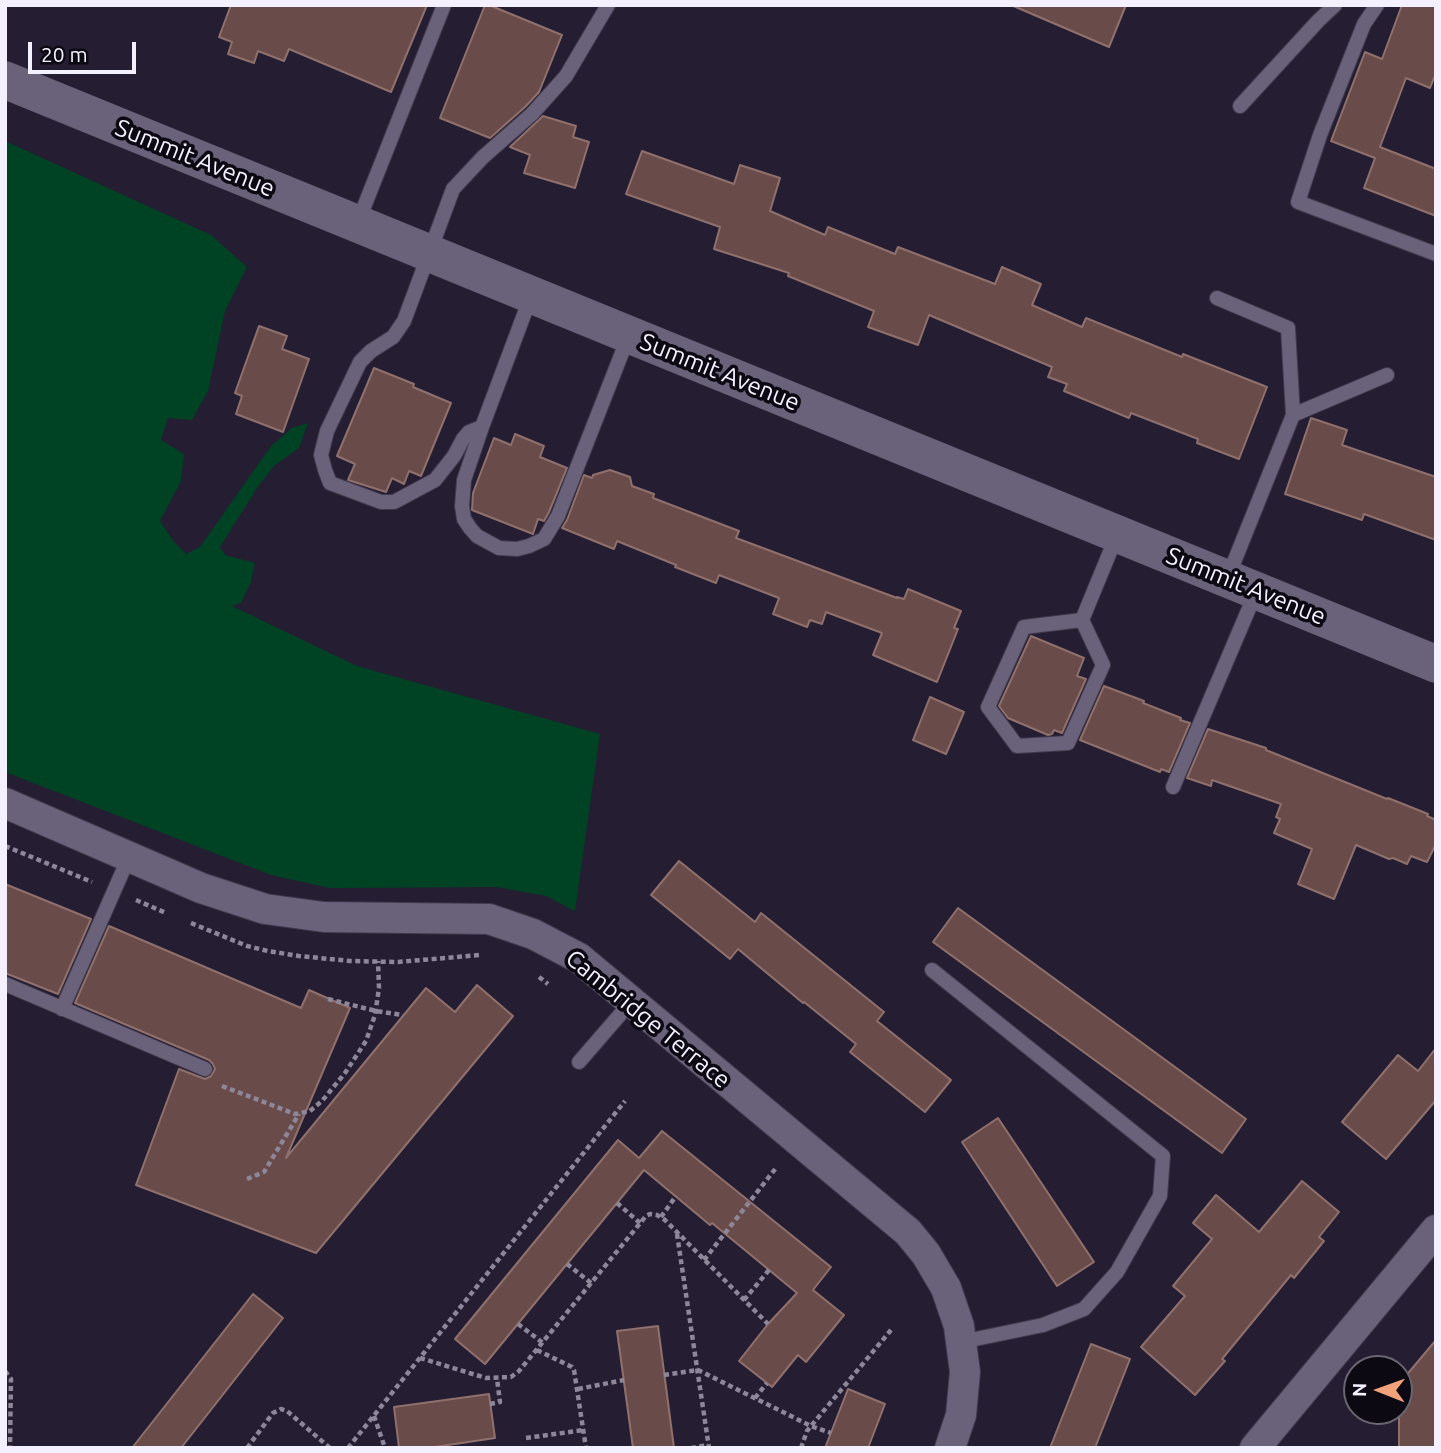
<!DOCTYPE html>
<style>
body{margin:0}
#map{position:relative;width:1441px;height:1453px;overflow:hidden;background:#251d32;font-family:Ubuntu,sans-serif}
canvas{display:block}
.frame{position:absolute;inset:0;border:7px solid #f5f0ff;pointer-events:none}
.north{position:absolute;left:1343px;top:1355px;width:70px;height:70px;box-sizing:border-box;background:#0d0912;border:2px solid #6a6571;border-radius:50%;rotate:271deg;font-size:19px;font-weight:700;line-height:28px;text-align:center;color:#f5f0ff}
.north::after{content:'';display:block;margin:auto;width:24px;height:32px;background:#f1a27b;clip-path:polygon(50% 0,100% 100%,50% 72%,0 100%)}
.scale{position:absolute;left:28px;top:42px;width:108px;height:32px;box-sizing:border-box;border:4px solid #f5f0ff;border-top:0;padding-left:9px;font-size:21px;line-height:24px;white-space:nowrap;color:#f5f0ff;-webkit-text-stroke:5px #0d0912;paint-order:stroke}
</style>
<div id="map">
<canvas width="1441" height="1453"></canvas>
<div class="frame"></div>
<div class="north">N</div>
<div class="scale">20 m</div>
</div>
<script>
const context = document.querySelector('canvas').getContext('2d');
context.lineJoin = 'round';
function fillPath(path, color) {
  context.fillStyle = color;
  context.fill(path, 'evenodd');
}
function shape(rows) {
  const path = new Path2D();
  for (const r of rows) {
    path.moveTo(r[0], r[1]);
    for (let i = 2; i < r.length; i += 2) path.lineTo(r[i], r[i + 1]);
  }
  return path;
}
function stroke(path, color, width, dash) {
  context.strokeStyle = color;
  context.lineWidth = width;
  context.lineCap = dash ? 'butt' : 'round';
  context.setLineDash(dash || []);
  context.stroke(path);
}
function label(font, color, halo, rows, align = 'center') {
  context.font = font + ' Ubuntu,sans-serif';
  context.lineWidth = 7;
  context.setLineDash([]);
  context.textBaseline = 'middle';
  context.strokeStyle = halo;
  context.fillStyle = color;
  for (const [text, x, y, turn = 0] of rows) {
    context.save();
    context.translate(x, y);
    context.rotate((+turn || 0) * Math.PI / 180);
    context.textAlign = isNaN(turn) ? turn : align;
    if (halo) context.strokeText(text, 0, 0);
    context.fillText(text, 0, 0);
    context.restore();
  }
}
const green = shape([
 [5,141,211,235,247,267,225,311,208,391,192,420,168,418,161,440,184,454,181,481,160,521,174,542,186,554,200,547,271,446,292,428,308,423,299,448,274,466,259,485,220,547,225,555,255,563,251,582,241,603,232,606,357,666,600,734,575,911,546,896,497,887,329,888,271,875,5,772]
]);
const building = shape([
 [231,5,427,5,391,92,289,49,284,61,258,51,254,63,228,54,232,42,219,37,231,5],
 [485,5,489,5,562,35,539,92,525,107,490,138,440,118,485,5],
 [1011,5,1126,5,1109,47,1011,5],
 [1402,5,1436,5,1436,73,1430,88,1406,78,1380,147,1436,169,1436,216,1364,188,1375,158,1331,141,1365,52,1382,59,1402,5],
 [543,116,576,126,573,137,589,142,575,188,524,173,530,155,510,147,543,116],
 [642,151,734,184,740,165,780,178,770,211,825,235,828,227,895,254,898,247,995,284,1002,267,1041,284,1032,305,1082,327,1086,318,1182,357,1183,354,1267,387,1239,459,1197,443,1198,439,1131,413,1129,418,1064,391,1067,384,1048,377,1052,367,929,315,918,345,868,327,874,311,788,276,789,273,714,249,720,227,626,194,642,151],
 [259,326,287,336,282,349,309,359,283,432,236,414,242,396,235,393,259,326],
 [374,368,414,384,413,387,451,403,421,476,409,471,404,484,392,478,386,492,348,480,355,464,337,456,374,368],
 [1311,418,1347,430,1342,445,1436,477,1436,540,1364,514,1362,520,1285,494,1311,418],
 [515,434,544,446,540,457,567,468,549,512,544,521,538,519,533,534,472,510,473,493,494,438,511,445,515,434],
 [610,470,630,477,632,486,654,494,653,498,739,531,736,538,897,598,897,597,904,599,908,589,961,611,954,628,958,629,937,682,873,655,882,633,826,612,822,624,810,620,807,627,773,614,779,598,719,575,716,583,675,567,676,565,617,541,614,549,562,528,567,520,584,475,592,478,593,475,610,470],
 [1031,636,1084,658,1077,676,1086,679,1062,733,1054,730,1052,734,1048,735,1008,718,999,706,1031,636],
 [1104,686,1144,701,1143,703,1181,718,1180,720,1190,723,1169,772,1161,769,1160,772,1080,740,1104,686],
 [930,697,964,712,946,754,913,740,930,697],
 [1208,729,1266,748,1266,750,1387,799,1388,798,1428,814,1427,816,1436,820,1436,844,1427,862,1411,856,1407,864,1393,858,1389,859,1356,845,1334,899,1298,884,1312,849,1274,833,1280,819,1276,817,1281,804,1212,780,1211,786,1187,778,1208,729],
 [679,861,755,922,761,913,884,1012,877,1021,951,1080,925,1112,850,1052,856,1044,804,1002,803,1003,738,949,730,959,651,895,679,861],
 [5,884,91,919,58,994,5,973,5,884],
 [958,908,1246,1119,1222,1153,933,942,958,908],
 [109,926,301,1008,309,990,350,1008,286,1158,426,988,455,1012,477,985,513,1016,316,1253,136,1185,179,1069,205,1079,211,1076,215,1069,213,1064,209,1060,75,1003,109,926],
 [1436,1048,1436,1100,1386,1159,1342,1122,1398,1055,1418,1071,1436,1048],
 [998,1118,1094,1262,1057,1286,962,1142,998,1118],
 [662,1131,831,1267,813,1290,844,1315,806,1362,798,1355,772,1387,739,1361,768,1324,797,1293,712,1223,710,1225,644,1170,485,1364,455,1339,618,1140,639,1158,662,1131],
 [1302,1181,1339,1212,1319,1237,1324,1241,1294,1278,1291,1275,1222,1359,1225,1361,1195,1395,1141,1347,1185,1296,1173,1286,1212,1239,1193,1223,1216,1195,1259,1232,1302,1181],
 [253,1294,283,1318,181,1448,132,1448,253,1294],
 [658,1326,674,1448,633,1448,617,1331,658,1326],
 [1436,1340,1436,1448,1399,1448,1399,1384,1436,1340],
 [1091,1344,1130,1359,1095,1448,1050,1448,1091,1344],
 [848,1389,885,1404,868,1448,825,1448,848,1389],
 [489,1394,495,1438,428,1448,399,1448,394,1407,489,1394]
]);
const path = shape([
 [5,846,92,882],
 [136,900,166,913],
 [191,923,247,946,268,951,299,956,350,961,398,962,480,955],
 [539,977,548,984],
 [328,999,376,1011,403,1015],
 [222,1086,295,1114,310,1111,322,1101,345,1073,366,1041,375,1015,379,988,378,961],
 [247,1179,264,1172,299,1114],
 [617,1203,640,1223],
 [661,1217,676,1196],
 [677,1234,709,1448],
 [704,1260,776,1168],
 [567,1264,591,1283],
 [744,1300,769,1270],
 [518,1324,543,1343],
 [537,1350,572,1367,574,1370,586,1448],
 [420,1358,486,1378,511,1377,519,1371,646,1216,650,1214,657,1215,665,1220,768,1324],
 [5,1371,11,1379,10,1448],
 [664,1375,698,1370,811,1426,891,1330],
 [578,1389,624,1380],
 [755,1398,767,1383],
 [490,1404,500,1402,497,1379],
 [374,1416,385,1448],
 [526,1438,584,1430],
 [247,1448,273,1413,281,1409,287,1411,330,1448],
 [348,1448,625,1101],
 [691,1448,708,1445],
 [801,1448,807,1431,811,1426,831,1433]
]);
const service = shape([
 [1377,5,1364,24,1320,135,1298,202,1436,254],
 [1240,106,1318,21,1335,5],
 [358,222,444,5],
 [531,296,482,427,464,480,462,506,464,519,470,528,477,536,499,548,517,549,529,546,544,539,558,516,629,335],
 [1217,298,1288,328,1293,415],
 [482,427,469,432,463,439,454,456,435,480,394,502,381,502,330,483,325,470,321,455,327,431,360,362,371,351,393,337,404,321,453,189,483,157,532,114,566,76,608,5],
 [1228,577,1293,415,1387,375],
 [1082,620,1024,627,988,707,1017,746,1068,743,1103,665,1082,620,1117,535],
 [1173,787,1256,592],
 [932,970,1163,1156,1160,1196,1117,1272,1084,1309,1043,1325,961,1342],
 [5,984,205,1069],
 [62,1009,129,857],
 [579,1062,631,1002]
]);
const minor = shape([
 [5,803,201,888,265,909,324,917,489,919,533,934,579,958,908,1232,926,1254,946,1288,959,1326,961,1342,965,1372,961,1415,950,1448],
 [1255,1448,1436,1230]
]);
const tertiary = shape([
 [5,80,1436,664]
]);
const streetNames = [
 ["Summit Avenue",195,158,22],
 ["Summit Avenue",720,372,22],
 ["Summit Avenue",1246,586,22],
 ["Cambridge Terrace",648,1019,39]
];
fillPath(green, '#004224');
fillPath(building, '#694c49');
stroke(building, '#8f706d', 2);
stroke(service, '#413a4c', 16);
stroke(minor, '#413a4c', 32);
stroke(tertiary, '#413a4c', 38);
stroke(path, '#8e8799', 4.5, [5, 3.5]);
stroke(service, '#6a617a', 14);
stroke(minor, '#6a617a', 30);
stroke(tertiary, '#6a617a', 37);
label('24px', '#f5f0ff', '#0d0912', streetNames);
</script>
